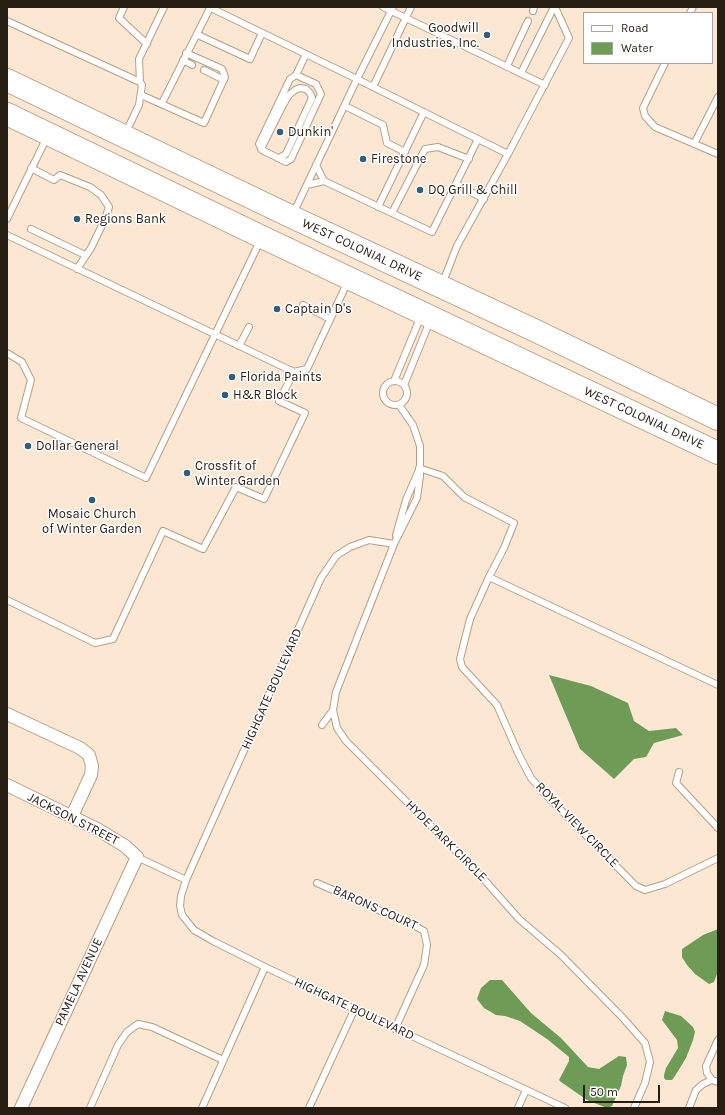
<!DOCTYPE html>
<style>
body{margin:0}
#map{position:relative;width:725px;height:1115px;overflow:hidden;background:#fbe7d2;font-family:Karla,sans-serif}
canvas{display:block}
.frame{position:absolute;inset:0;border:8px solid #261d13;pointer-events:none}
.legend{position:absolute;left:583px;top:12px;width:130px;height:52px;box-sizing:border-box;background:#fff;border:1px solid #a8a5a1;margin:0;padding:5px 7px;list-style:none;font-size:12px;color:#261d13}
.legend li{display:flex;align-items:center;gap:8px;height:20px}
.legend b{width:20px;border:1px solid #a8a5a1}
.scale{position:absolute;left:583px;top:1085px;width:77px;height:18px;box-sizing:border-box;border:2px solid #261d13;border-top:0;padding-left:5px;font-size:12px;line-height:14px;white-space:nowrap;color:#261d13;-webkit-text-stroke:3px #fff;paint-order:stroke}
</style>
<div id="map">
<canvas width="725" height="1115"></canvas>
<div class="frame"></div>
<ul class="legend">
<li><b style="height:5px;background:#fff"></b>Road</li>
<li><b style="height:11px;background:#6e9c56"></b>Water</li>
</ul>
<div class="scale">50 m</div>
</div>
<script>
const context = document.querySelector('canvas').getContext('2d');
context.lineJoin = 'round';
function fillPath(path, color) {
  context.fillStyle = color;
  context.fill(path, 'evenodd');
}
function shape(rows) {
  const path = new Path2D();
  for (const r of rows) {
    if (r.length === 3) {
      path.moveTo(r[0] + r[2], r[1]);
      path.arc(r[0], r[1], r[2], 0, 2 * Math.PI);
      continue;
    }
    path.moveTo(r[0], r[1]);
    for (let i = 2; i < r.length; i += 2) path.lineTo(r[i], r[i + 1]);
  }
  return path;
}
function stroke(path, color, width, dash) {
  context.strokeStyle = color;
  context.lineWidth = width;
  context.lineCap = dash ? 'butt' : 'round';
  context.setLineDash(dash || []);
  context.stroke(path);
}
function label(font, color, halo, rows, align = 'center') {
  context.font = font + ' Karla,sans-serif';
  context.lineWidth = 3;
  context.setLineDash([]);
  context.textBaseline = 'middle';
  context.strokeStyle = halo;
  context.fillStyle = color;
  for (const [text, x, y, turn = 0] of rows) {
    context.save();
    context.translate(x, y);
    context.rotate((+turn || 0) * Math.PI / 180);
    context.textAlign = isNaN(turn) ? turn : align;
    if (halo) context.strokeText(text, 0, 0);
    context.fillText(text, 0, 0);
    context.restore();
  }
}
const water = shape([
 [549,675,591,686,628,703,634,721,649,731,676,728,683,735,654,743,646,757,634,759,614,779,580,749],
 [718,929,718,966,717,974,714,982,709,984,695,974,687,965,682,957,682,949,703,935],
 [490,980,502,980,531,1013,561,1038,588,1067,599,1069,619,1056,626,1057,627,1065,623,1076,621,1086,612,1106,607,1108,587,1100,561,1082,559,1080,569,1061,569,1057,547,1039,520,1021,505,1016,496,1015,484,1008,477,999,481,988],
 [665,1011,681,1016,693,1027,695,1032,693,1040,686,1058,675,1076,672,1080,666,1080,664,1078,664,1075,666,1068,678,1048,677,1040,662,1020]
]);
const lane = shape([
 [124,7,119,18,147,44],
 [209,7,357,79,393,7],
 [383,7,545,85],
 [533,11,534,7],
 [690,13,693,7],
 [7,21,140,82],
 [198,35,250,59,262,33],
 [183,60,192,65],
 [665,63,643,108,645,116,655,127,718,154],
 [507,66,528,21],
 [204,70,224,80],
 [521,73,554,7],
 [296,75,316,84,321,94,291,159,286,162,262,150,259,144,290,79,296,75,306,54],
 [373,87,411,7],
 [141,95,204,123,225,77,222,69,186,53],
 [162,103,210,8],
 [345,106,383,125,387,143,405,152],
 [126,132,139,105,142,85,140,82,139,59,164,7],
 [694,144,718,97],
 [261,149,283,105,289,95,295,90,300,88,306,89,310,93,312,98,286,154,279,158],
 [508,154,569,38,555,7],
 [31,168,54,180,60,175,90,187,101,195,109,207,105,219,91,248,77,269],
 [324,181,432,232,478,139],
 [456,184,484,199],
 [307,185,324,181,316,165],
 [378,207,424,112],
 [392,213,425,149,438,147,469,159],
 [293,214,357,79,508,154,457,246,443,282],
 [7,219,47,137],
 [31,229,85,255],
 [7,235,294,372,307,369,348,281],
 [303,305,330,319],
 [239,346,249,327],
 [7,353,22,362,31,380,21,418,146,478,261,239],
 [395,393,12],
 [394,381,421,316],
 [404,385,430,321],
 [399,405,413,425,420,446,420,476,417,498,394,544,336,692,333,710,337,728,346,741,481,876,519,919,560,954,622,1017,645,1043,650,1062,645,1083,634,1108],
 [419,468,443,476,464,497,514,523,504,548,489,577,470,619,460,659,462,667,497,705,518,753,531,778,544,793,636,886,645,890,665,884,718,858],
 [396,535,406,500,419,470],
 [394,544,369,540,350,547,336,556,321,578,186,880,181,896,180,906,182,915,194,930,213,941,265,967,565,1108],
 [489,577,718,685],
 [7,600,95,643,113,639,163,531,203,549,236,487,264,499,305,413,279,401,294,372],
 [322,725,333,710],
 [679,772,676,783,718,828],
 [137,857,186,880],
 [317,883,415,926,424,931,427,945,424,965,395,1029],
 [718,1040,706,1066,707,1073,712,1080,718,1082],
 [90,1108,118,1045,127,1032,138,1024,152,1027,223,1060],
 [202,1108,265,967],
 [309,1108,355,1008],
 [518,1108,526,1090],
 [689,1108,696,1090,703,1084,712,1080]
]);
const street = shape([
 [7,714,80,748,89,755,92,766,91,775,72,816],
 [7,785,97,829,125,846,137,857,21,1108]
]);
const highway = shape([
 [7,80,292,217,536,331,718,419],
 [7,114,262,237,718,453]
]);
const markers = [
 [487,35,4,"#2e607d"],
 [280,132,4,"#2e607d"],
 [363,159,4,"#2e607d"],
 [420,190,4,"#2e607d"],
 [77,219,4,"#2e607d"],
 [277,309,4,"#2e607d"],
 [232,377,4,"#2e607d"],
 [225,395,4,"#2e607d"],
 [28,446,4,"#2e607d"],
 [187,473,4,"#2e607d"],
 [92,500,4,"#2e607d"]
];
const poiNames = [
 ["Goodwill",479,28,"right"],
 ["Industries, Inc.",479,43,"right"],
 ["Dunkin'",288,132],
 ["Firestone",371,159],
 ["DQ Grill & Chill",428,190],
 ["Regions Bank",85,219],
 ["Captain D's",285,309],
 ["Florida Paints",240,377],
 ["H&R Block",233,395],
 ["Dollar General",36,446],
 ["Crossfit of",195,466],
 ["Winter Garden",195,481],
 ["Mosaic Church",92,514,"center"],
 ["of Winter Garden",92,529,"center"]
];
const streetNames = [
 ["WEST COLONIAL DRIVE",362,250,25],
 ["WEST COLONIAL DRIVE",644,418,25],
 ["HIGHGATE BOULEVARD",272,689,-66],
 ["JACKSON STREET",73,819,27],
 ["ROYAL VIEW CIRCLE",577,825,46],
 ["HYDE PARK CIRCLE",446,841,45],
 ["BARONS COURT",375,908,24],
 ["PAMELA AVENUE",79,982,-65],
 ["HIGHGATE BOULEVARD",354,1009,25]
];
fillPath(water, '#6e9c56');
stroke(lane, '#b69e85', 8);
stroke(street, '#b69e85', 14);
stroke(highway, '#b69e85', 24);
stroke(lane, '#fff', 6);
stroke(street, '#fff', 12);
stroke(highway, '#fff', 22);
for (const [x, y, r, color] of markers) {
  const dot = new Path2D();
  dot.arc(x, y, r, 0, 2 * Math.PI);
  context.fillStyle = color;
  context.fill(dot);
  stroke(dot, '#fff', 1.5);
}
label('13px', '#261d13', '#fff', poiNames, 'left');
label('13px', '#261d13', '#fff', streetNames);
</script>
